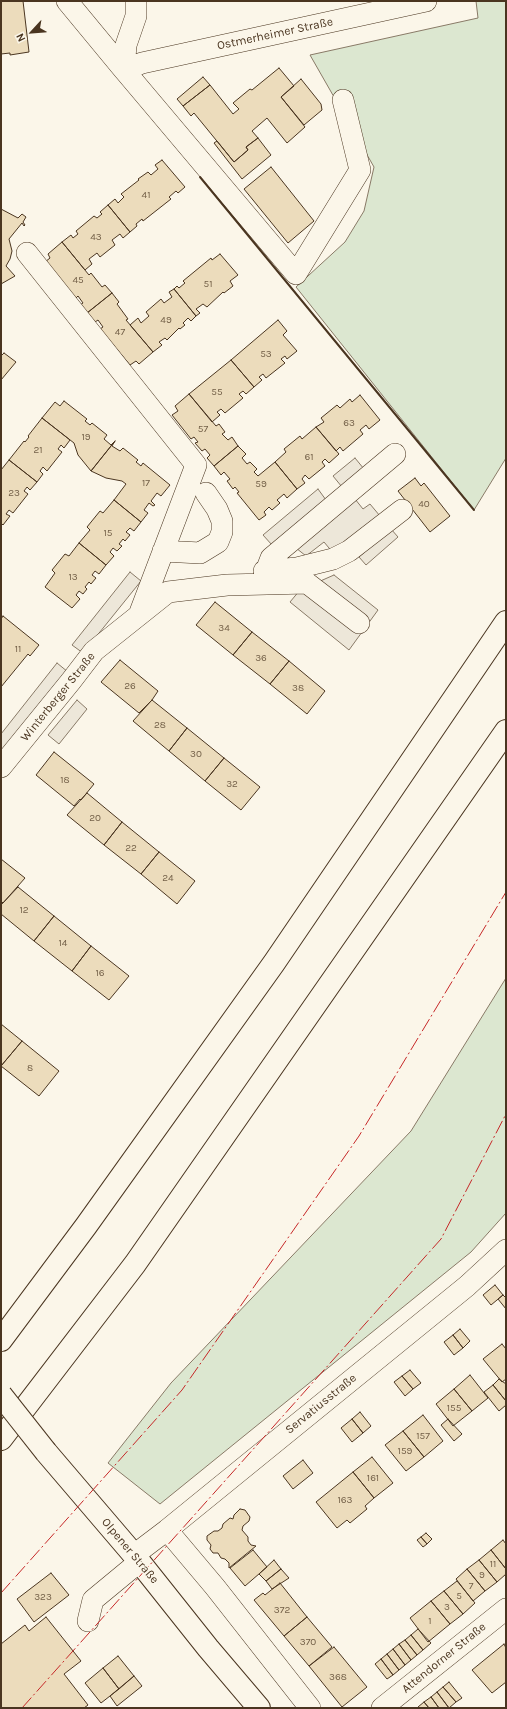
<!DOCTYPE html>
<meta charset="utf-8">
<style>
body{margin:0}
#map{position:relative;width:507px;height:1709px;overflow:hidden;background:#fbf6e9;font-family:Karla,sans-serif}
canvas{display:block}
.frame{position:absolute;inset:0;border:2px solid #4a3520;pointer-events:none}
.north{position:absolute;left:12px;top:12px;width:40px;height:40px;-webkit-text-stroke:3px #fbf6e9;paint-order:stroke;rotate:244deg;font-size:11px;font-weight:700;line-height:16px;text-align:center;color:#4a3520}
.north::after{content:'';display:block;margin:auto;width:14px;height:18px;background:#4a3520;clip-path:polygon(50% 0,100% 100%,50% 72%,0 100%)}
</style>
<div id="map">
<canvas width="507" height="1709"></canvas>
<div class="frame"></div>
<div class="north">N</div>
</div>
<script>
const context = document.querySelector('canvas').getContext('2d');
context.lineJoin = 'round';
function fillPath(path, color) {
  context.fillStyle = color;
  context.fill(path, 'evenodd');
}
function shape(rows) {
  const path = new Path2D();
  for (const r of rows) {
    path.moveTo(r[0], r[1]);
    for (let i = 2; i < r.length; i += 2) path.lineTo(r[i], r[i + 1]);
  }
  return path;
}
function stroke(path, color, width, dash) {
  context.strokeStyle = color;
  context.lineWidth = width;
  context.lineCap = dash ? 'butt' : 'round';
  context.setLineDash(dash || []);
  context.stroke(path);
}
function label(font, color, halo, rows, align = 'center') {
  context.font = font + ' Karla,sans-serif';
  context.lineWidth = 3;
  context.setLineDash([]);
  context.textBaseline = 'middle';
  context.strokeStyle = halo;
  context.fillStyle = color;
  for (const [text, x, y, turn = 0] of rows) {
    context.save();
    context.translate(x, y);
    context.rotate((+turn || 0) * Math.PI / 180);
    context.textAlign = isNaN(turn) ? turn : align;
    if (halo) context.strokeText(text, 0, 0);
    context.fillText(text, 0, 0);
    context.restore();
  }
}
const green = shape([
 [476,1,506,1,506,458,474,510,296,287,345,242,364,211,374,167,310,55,478,18,476,1],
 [506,978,506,1213,471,1252,160,1504,108,1463,171,1383,411,1131,506,978]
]);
const parking = shape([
 [355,458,364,469,342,487,333,476,355,458],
 [318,489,326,500,272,545,263,535,318,489],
 [355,499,363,509,370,504,380,516,334,554,324,542,306,556,296,548,355,499],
 [391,529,398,537,366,565,359,557,391,529],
 [130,572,141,581,83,653,72,645,130,572],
 [334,575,378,610,349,650,290,602,300,590,334,575],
 [57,663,68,672,1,756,1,734,57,663],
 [77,700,87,709,59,744,48,735,77,700]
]);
const building = shape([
 [1,1,23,1,29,52,10,55,10,53,1,54,1,1],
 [279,68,294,86,281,97,305,127,287,143,267,118,252,131,258,138,246,147,248,150,234,162,194,113,191,116,183,106,210,85,233,114,239,109,233,103,250,89,252,90,279,68],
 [203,77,210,85,183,106,177,99,203,77],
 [301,79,321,104,322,110,304,125,281,97,301,79],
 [258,138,271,155,242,179,214,143,217,141,234,162,248,150,246,147,258,138],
 [162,160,185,187,178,193,176,191,169,197,171,199,143,221,142,219,136,224,137,226,130,232,108,205,115,199,118,203,124,197,121,194,139,180,138,179,148,172,151,175,158,169,155,165,162,160],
 [271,167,314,221,288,243,244,189,271,167],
 [108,205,130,232,123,238,120,234,112,240,115,245,100,257,97,253,89,259,92,264,85,270,62,242,71,235,73,238,78,234,76,231,94,216,97,218,102,214,100,212,108,205],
 [1,209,18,218,22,214,26,217,23,222,25,225,24,226,22,223,9,239,12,251,10,259,6,266,15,276,1,284,1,209],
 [62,242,89,275,91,273,102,287,105,285,112,293,87,313,80,305,83,303,78,296,75,299,45,262,50,258,48,254,62,242],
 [220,254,238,275,230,281,233,286,224,293,223,292,207,307,203,304,196,309,200,313,196,316,174,289,177,286,179,288,185,283,183,281,211,258,212,260,220,254],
 [174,289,196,316,191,321,188,318,183,323,185,325,180,329,179,328,167,340,165,338,159,342,162,345,153,352,130,325,138,318,141,323,149,316,146,312,161,299,164,303,172,297,169,292,174,289],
 [112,293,119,302,117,304,128,319,126,320,153,352,139,364,136,361,130,365,100,329,103,327,98,320,95,322,87,313,112,293],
 [278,320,287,331,283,335,297,351,287,359,285,356,281,359,285,363,266,378,263,374,259,377,262,380,254,387,231,360,278,320],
 [4,353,16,362,1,380,1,356,4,353],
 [231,360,254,387,246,394,243,391,239,394,243,398,225,413,221,409,217,412,220,415,212,422,189,394,231,360],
 [189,394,216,426,219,424,225,432,222,434,228,440,232,437,238,446,214,466,207,458,210,455,205,449,202,451,195,443,198,442,194,437,191,439,172,415,178,411,175,406,189,394],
 [360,395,380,420,369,429,366,425,360,430,363,434,343,451,340,447,336,451,316,427,324,422,321,418,337,405,340,408,350,399,352,402,360,395],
 [64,401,87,419,85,421,90,425,92,423,107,435,104,439,111,445,115,441,91,471,78,455,74,443,42,418,55,402,60,406,64,401],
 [42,418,70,440,64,448,61,445,58,449,62,452,47,471,43,467,40,471,43,474,37,482,9,460,24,441,25,442,29,437,28,436,42,418],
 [316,427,339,454,329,463,325,459,322,462,325,466,309,479,305,475,302,479,305,483,297,489,275,462,286,452,284,449,300,436,302,439,316,427],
 [115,441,112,446,120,451,123,448,138,460,136,462,141,466,143,463,170,485,161,496,157,493,151,501,155,505,153,506,149,503,144,510,148,513,141,522,114,500,126,484,122,481,106,478,91,471,115,441],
 [238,446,246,454,242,458,247,464,250,462,257,469,254,472,258,476,275,462,297,489,287,498,284,494,277,500,280,503,272,510,269,507,264,512,266,515,259,520,237,493,239,492,235,487,233,489,227,481,230,479,224,472,221,475,214,466,238,446],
 [9,460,37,482,30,490,27,487,24,491,28,494,13,513,9,510,6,514,10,516,3,525,1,523,1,470,9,460],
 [415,478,421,486,424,483,450,516,430,532,398,491,415,478],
 [114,500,141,522,134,531,130,528,126,532,130,535,125,541,123,539,119,544,122,546,117,551,113,548,110,552,114,556,106,565,79,543,90,530,87,527,100,511,103,513,114,500],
 [79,543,106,565,99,574,95,571,92,575,96,578,91,584,89,582,85,587,87,589,83,594,79,591,76,595,80,599,72,608,45,587,55,573,52,570,65,554,69,556,79,543],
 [215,602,252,632,233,655,196,625,215,602],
 [3,616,39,645,30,656,28,654,1,687,1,619,3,616],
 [252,632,289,661,270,684,233,655,252,632],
 [120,660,158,691,152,700,139,713,101,682,120,660],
 [289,661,325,691,307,714,270,684,289,661],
 [152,700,187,728,169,751,133,721,152,700],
 [187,728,224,758,205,781,169,751,187,728],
 [54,752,94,784,81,800,80,799,74,806,36,775,54,752],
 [224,758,260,787,241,810,205,781,224,758],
 [87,793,122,822,104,845,67,815,87,793],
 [122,822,159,852,141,874,104,845,122,822],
 [159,852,195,881,177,904,141,874,159,852],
 [1,859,25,878,3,903,1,901,1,859],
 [18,887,54,916,34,941,1,914,1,905,18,887],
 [54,916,91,946,72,971,34,941,54,916],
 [91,946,129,976,109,1000,72,971,91,946],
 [1,1024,22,1041,1,1066,1,1024],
 [22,1041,59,1071,39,1096,1,1066,22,1041],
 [495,1285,503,1295,491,1305,483,1295,495,1285],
 [503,1295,506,1298,506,1309,498,1299,503,1295],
 [460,1329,470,1341,463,1348,453,1335,460,1329],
 [453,1335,463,1348,454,1355,444,1342,453,1335],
 [502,1344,506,1349,506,1379,502,1382,483,1359,502,1344],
 [410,1370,421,1383,413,1389,402,1376,410,1370],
 [470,1375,488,1398,472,1411,454,1389,470,1375],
 [402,1376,413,1389,405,1396,394,1382,402,1376],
 [499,1379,506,1384,506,1401,493,1385,499,1379],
 [493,1385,506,1401,506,1405,499,1411,484,1392,493,1385],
 [454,1389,472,1411,453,1426,436,1404,454,1389],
 [360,1412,371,1426,363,1433,352,1419,360,1412],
 [423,1415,443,1441,424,1457,403,1431,423,1415],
 [352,1419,363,1433,352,1442,341,1428,352,1419],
 [448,1419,462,1434,454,1441,441,1425,448,1419],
 [403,1431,424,1457,406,1471,385,1445,403,1431],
 [372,1457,393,1483,374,1498,353,1472,372,1457],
 [303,1460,313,1473,293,1489,283,1476,303,1460],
 [353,1472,374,1498,365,1506,367,1509,350,1523,347,1520,337,1528,316,1502,353,1472],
 [240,1509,245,1510,250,1517,249,1521,243,1526,242,1530,248,1537,248,1541,251,1545,256,1546,229,1568,229,1563,225,1559,221,1558,218,1553,213,1553,210,1549,211,1545,207,1540,207,1536,214,1531,218,1531,222,1528,223,1524,230,1518,233,1519,234,1515,240,1509],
 [426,1533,432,1539,427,1544,421,1537,426,1533],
 [421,1537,427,1544,423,1547,417,1540,421,1537],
 [503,1540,506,1544,506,1569,491,1550,503,1540],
 [253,1550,267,1567,245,1586,230,1568,253,1550],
 [491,1550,506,1569,506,1574,497,1582,479,1560,491,1550],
 [274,1560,281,1569,266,1581,259,1574,274,1560],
 [479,1560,497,1582,485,1591,467,1569,479,1560],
 [281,1569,289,1578,272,1589,266,1581,281,1569],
 [467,1569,485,1591,473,1601,456,1579,467,1569],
 [51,1573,69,1595,34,1622,17,1599,51,1573],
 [457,1581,475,1603,463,1614,444,1591,457,1581],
 [280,1583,307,1617,284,1636,254,1600,263,1593,265,1595,280,1583],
 [444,1591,463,1614,450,1624,431,1601,444,1591],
 [431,1601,450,1624,428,1642,410,1618,431,1601],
 [46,1617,81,1661,64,1674,88,1705,84,1708,1,1708,1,1644,25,1625,29,1631,46,1617],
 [307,1617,332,1647,309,1666,284,1636,307,1617],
 [418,1629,431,1643,423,1650,411,1635,418,1629],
 [411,1635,423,1650,417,1655,405,1640,411,1635],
 [405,1640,417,1655,411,1660,399,1644,405,1640],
 [399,1644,411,1660,405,1665,393,1649,399,1644],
 [504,1644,506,1648,506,1682,492,1693,472,1670,504,1644],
 [334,1647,367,1687,342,1707,309,1666,334,1647],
 [393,1649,405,1665,399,1670,387,1654,393,1649],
 [387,1654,399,1670,393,1675,381,1659,387,1654],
 [118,1656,134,1676,119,1689,103,1668,118,1656],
 [381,1659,393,1675,387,1679,375,1664,381,1659],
 [103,1668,119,1689,101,1703,85,1683,103,1668],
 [134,1676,142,1686,117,1706,110,1696,134,1676],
 [449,1682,462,1698,456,1702,443,1687,449,1682],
 [443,1687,456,1702,449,1708,437,1692,443,1687],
 [437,1692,449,1708,439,1708,431,1697,437,1692],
 [431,1697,439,1708,429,1708,424,1702,431,1697],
 [424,1702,429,1708,419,1708,418,1707,424,1702]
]);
const minor = shape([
 [67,1,124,70,142,63,426,1],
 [136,1,136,16,126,45,124,70,296,274,360,170,343,100],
 [27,253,196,465,139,615],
 [163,551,200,553,218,542,222,532,222,521,217,509,206,493],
 [264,571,297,568,333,559,349,551,402,510],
 [266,571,271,558,395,454],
 [1,767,71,681,94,651,168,592,227,585,307,583,359,623],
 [167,1530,215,1587,310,1708],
 [134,1555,167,1530,467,1286,506,1250],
 [88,1621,93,1600,139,1562],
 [382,1708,506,1609]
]);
const major = shape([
 [46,1452,134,1555,208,1648,259,1708]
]);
const highway = shape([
 [1,1340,86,1226,274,963,506,622],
 [1,1439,135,1264,506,731]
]);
const majorBridge = shape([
 [1,1395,46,1452]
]);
const wall = shape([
 [200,177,474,510]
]);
const power = shape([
 [1,1593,182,1390,359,1136,506,892],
 [22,1708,441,1239,506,1114]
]);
const numberNames = [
 ["41",146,195],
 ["43",96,237],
 ["45",78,280],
 ["51",208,284],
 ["49",166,320],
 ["47",120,332],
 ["53",266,354],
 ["55",217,392],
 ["63",349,423],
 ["57",203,429],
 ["19",86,437],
 ["21",38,450],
 ["61",309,457],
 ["17",146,483],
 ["59",261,484],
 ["23",14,493],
 ["40",424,504],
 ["15",108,533],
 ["13",73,577],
 ["34",224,628],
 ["11",18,649],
 ["36",261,658],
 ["26",130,686],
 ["38",298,688],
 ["28",160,725],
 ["30",196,754],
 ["18",65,780],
 ["32",232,784],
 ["20",95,818],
 ["22",131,848],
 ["24",168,878],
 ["12",24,910],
 ["14",63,943],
 ["16",100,973],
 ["8",30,1068],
 ["155",454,1408],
 ["157",423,1436],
 ["159",405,1451],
 ["161",373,1478],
 ["163",345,1500],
 ["11",493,1564],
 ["9",482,1575],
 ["7",471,1586],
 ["5",459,1596],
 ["323",43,1597],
 ["3",447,1607],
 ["372",282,1610],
 ["1",430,1621],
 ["370",308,1642],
 ["368",338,1677]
];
const streetNames = [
 ["Ostmerheimer Straße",275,34,-12],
 ["Winterberger Straße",58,697,-51],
 ["Servatiusstraße",321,1404,-39],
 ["Olpener Straße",130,1551,50],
 ["Attendorner Straße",444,1658,-39]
];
fillPath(green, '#dce7d0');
stroke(green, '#887966', 1);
fillPath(parking, '#ede7d9');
stroke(parking, '#887966', 1);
fillPath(building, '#ecdcbc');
stroke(building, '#4a3520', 1);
stroke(minor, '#4a3520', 22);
stroke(major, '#4a3520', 24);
stroke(highway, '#4a3520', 24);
stroke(minor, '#fbf6e9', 21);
stroke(major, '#fbf6e9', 22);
stroke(highway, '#fbf6e9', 22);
stroke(majorBridge, '#4a3520', 24, []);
stroke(majorBridge, '#fbf6e9', 22);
stroke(wall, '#4a3520', 2);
stroke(power, '#c62828', 1, [14, 3, 2, 3]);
label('10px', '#725f47', null, numberNames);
label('12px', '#4a3520', '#fbf6e9', streetNames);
</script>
